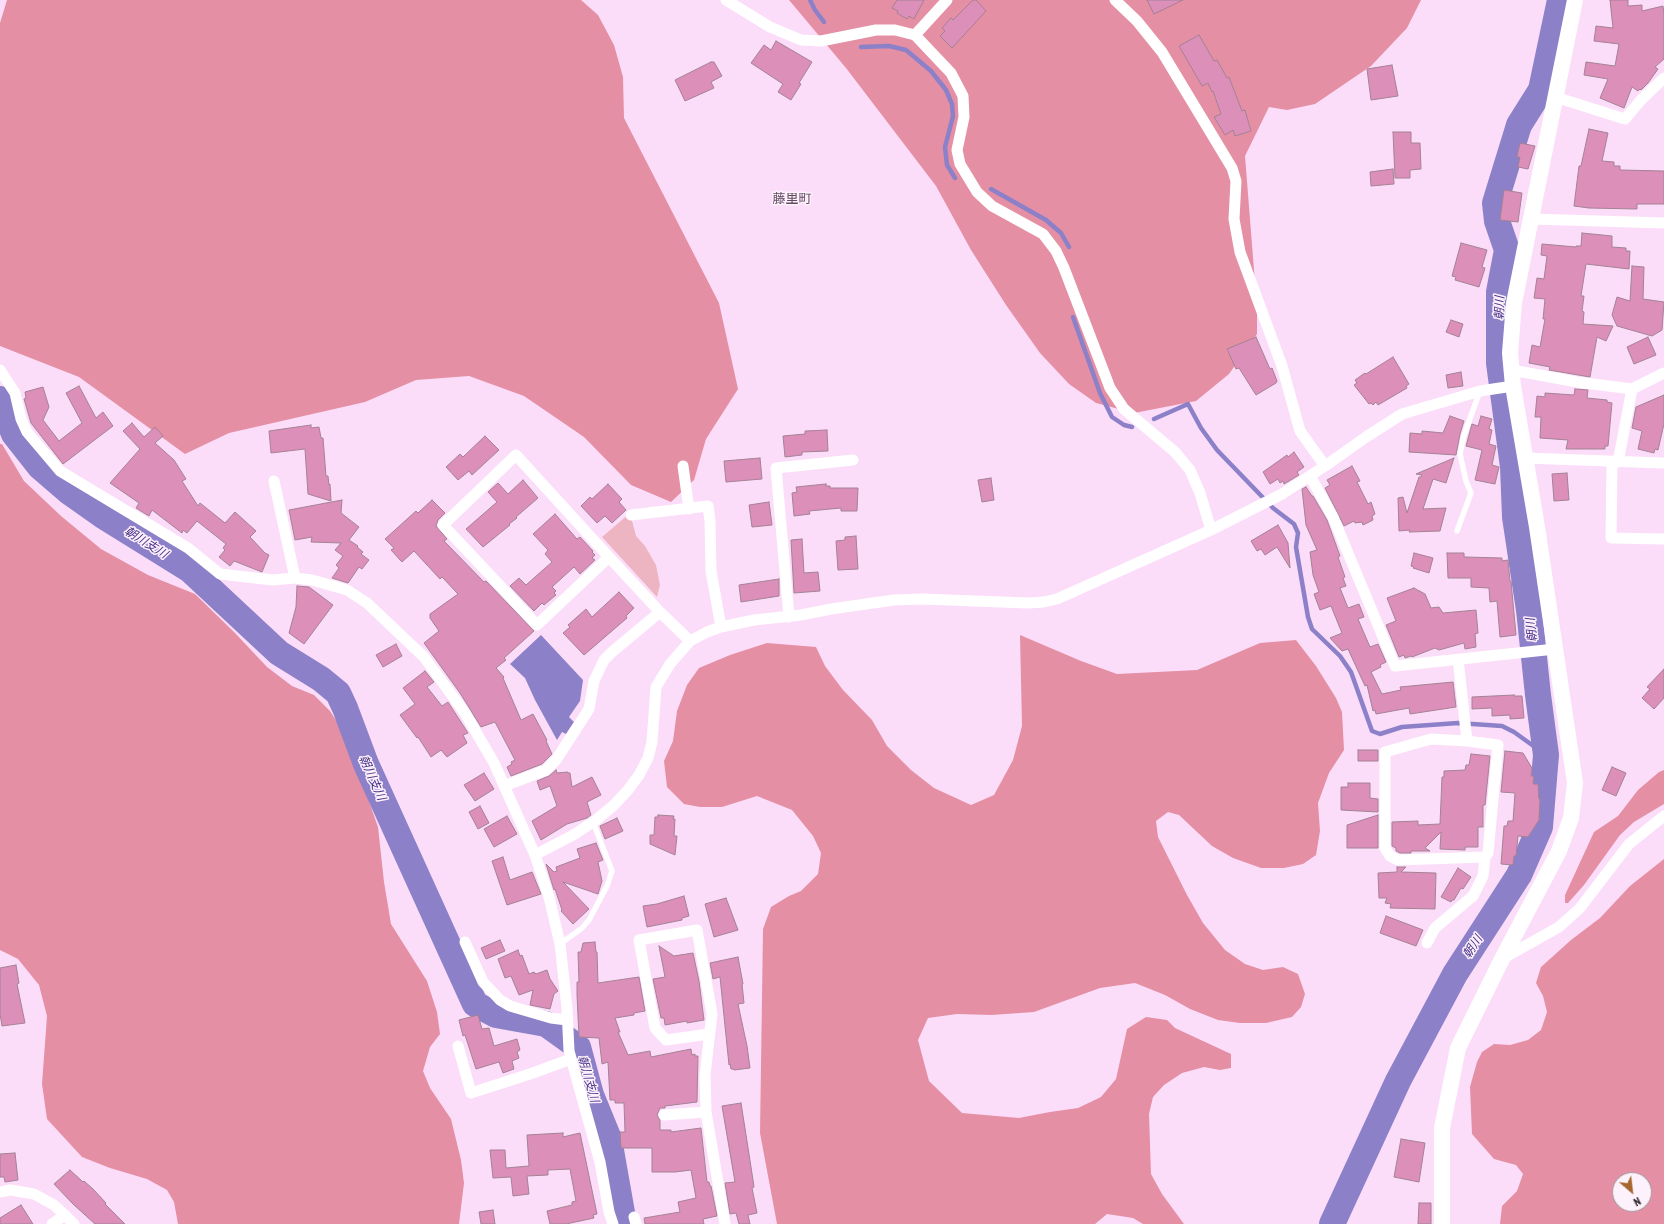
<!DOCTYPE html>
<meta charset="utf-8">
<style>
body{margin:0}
#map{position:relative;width:1664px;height:1224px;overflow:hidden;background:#fbddf9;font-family:"PT Sans Narrow",sans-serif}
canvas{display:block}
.north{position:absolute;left:1612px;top:1172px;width:40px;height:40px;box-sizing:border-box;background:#fdf1fc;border:1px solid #a195a0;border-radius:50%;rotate:152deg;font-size:11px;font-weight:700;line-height:16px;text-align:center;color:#160c16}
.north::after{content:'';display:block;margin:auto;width:14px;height:18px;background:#a6662e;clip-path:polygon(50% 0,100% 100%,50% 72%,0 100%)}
</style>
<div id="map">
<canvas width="1664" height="1224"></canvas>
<div class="north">N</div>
</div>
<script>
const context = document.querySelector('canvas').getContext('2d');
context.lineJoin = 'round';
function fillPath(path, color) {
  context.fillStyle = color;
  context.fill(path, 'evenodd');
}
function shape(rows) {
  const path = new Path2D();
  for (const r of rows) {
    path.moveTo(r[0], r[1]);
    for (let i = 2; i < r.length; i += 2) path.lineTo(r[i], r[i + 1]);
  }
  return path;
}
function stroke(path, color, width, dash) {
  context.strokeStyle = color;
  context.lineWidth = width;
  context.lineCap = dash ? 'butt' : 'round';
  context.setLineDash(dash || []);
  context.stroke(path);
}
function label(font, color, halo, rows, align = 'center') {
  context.font = font + ' "PT Sans Narrow","Noto Sans JP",sans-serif';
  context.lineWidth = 3;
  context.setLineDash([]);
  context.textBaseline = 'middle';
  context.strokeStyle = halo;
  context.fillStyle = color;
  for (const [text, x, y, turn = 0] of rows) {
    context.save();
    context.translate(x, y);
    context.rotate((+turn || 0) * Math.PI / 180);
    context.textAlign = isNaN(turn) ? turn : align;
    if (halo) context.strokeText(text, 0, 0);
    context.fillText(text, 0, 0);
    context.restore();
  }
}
const green = shape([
 [630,513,636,536,645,546,656,565,660,585,657,597,602,537]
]);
const forest = shape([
 [7,0,581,0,598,15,614,45,623,77,624,118,719,303,738,389,706,439,694,480,671,502,631,485,584,437,524,396,469,376,416,380,365,402,229,433,185,454,79,377,0,346,0,23],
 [789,0,1421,0,1407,28,1371,66,1315,104,1287,110,1269,107,1245,156,1257,308,1257,334,1229,374,1196,401,1134,413,1096,403,1069,384,1040,353,1006,305,971,250,936,186,846,68],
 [0,444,2,444,24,481,61,516,101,549,148,575,195,594,234,632,267,667,292,686,314,695,330,711,346,736,378,827,384,882,391,924,427,981,437,1012,440,1034,430,1047,423,1071,430,1088,451,1119,461,1160,464,1183,459,1224,178,1224,174,1202,167,1190,147,1179,110,1168,82,1157,47,1119,42,1084,47,1016,39,985,18,959,0,950],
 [1020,635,1081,661,1117,674,1197,670,1260,643,1296,640,1316,666,1336,698,1342,712,1344,750,1329,773,1318,803,1320,831,1316,855,1303,864,1284,868,1261,868,1233,858,1212,846,1179,815,1168,812,1156,821,1158,837,1187,895,1203,923,1225,950,1245,964,1263,970,1283,967,1298,974,1305,994,1301,1007,1292,1017,1266,1023,1240,1023,1218,1020,1190,1009,1165,995,1135,983,1100,988,1034,1012,991,1015,957,1014,928,1018,918,1040,929,1081,962,1113,1019,1118,1050,1112,1078,1108,1101,1097,1116,1079,1127,1029,1146,1017,1167,1020,1175,1028,1231,1054,1231,1068,1220,1070,1204,1067,1182,1073,1164,1085,1153,1097,1149,1114,1151,1174,1162,1194,1184,1224,1143,1224,1133,1218,1107,1214,1095,1224,777,1224,760,1133,763,929,771,907,789,896,801,891,818,874,821,853,813,836,792,810,757,796,722,807,700,807,684,804,667,787,664,761,673,741,677,711,687,685,699,668,730,655,767,643,816,647,825,666,843,690,872,720,887,746,911,770,934,788,971,805,994,795,1013,760,1022,726],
 [1664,770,1664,804,1634,822,1620,835,1584,885,1568,903,1565,903,1565,895,1594,832,1618,816,1638,790,1659,772],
 [1664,859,1664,1224,1500,1224,1502,1206,1517,1191,1523,1174,1516,1165,1494,1159,1472,1134,1470,1087,1477,1062,1482,1052,1494,1044,1510,1045,1528,1040,1541,1030,1547,1012,1543,996,1536,983,1541,967,1571,940,1600,918,1630,886],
 [1620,1180,1644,1180,1644,1204,1620,1204]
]);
const water = shape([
 [541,635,583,680,580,701,569,717,574,722,566,734,562,732,557,740,535,700,525,678,510,664]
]);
const stream = shape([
 [810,0,815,10,824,22],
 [861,47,889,46,906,50,931,71,946,90,952,104,953,116,945,147,947,165,955,178],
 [991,189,1046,220,1061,233,1069,247],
 [1073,317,1100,393,1112,417,1124,425,1132,427],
 [1154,419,1188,404,1201,428,1217,450,1273,508,1294,524,1298,533,1296,547,1308,617,1312,629,1340,656,1351,672,1372,731,1380,734,1402,727,1458,723,1502,726,1514,732,1546,755]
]);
const river = shape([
 [0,399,14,434,40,467,69,492,103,516,190,570,279,653,321,679,338,693,345,708,366,764,475,1004,496,1015,546,1024,578,1047,591,1095,609,1139,624,1224],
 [1332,1224,1398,1081,1455,974,1519,875,1540,827,1546,755,1538,695,1529,610,1515,517,1513,467,1499,363,1499,292,1507,250,1497,221,1495,203,1519,125,1541,90,1560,0]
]);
const building = shape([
 [897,0,924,0,914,19,909,16,907,19,897,13,898,11,892,8,897,0],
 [973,0,976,0,986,11,952,48,940,36,945,31,942,28,951,18,953,20,973,0],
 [1147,0,1183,0,1154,14,1147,0],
 [1610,0,1628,0,1628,6,1642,5,1642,11,1663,6,1664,14,1664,59,1655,67,1658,69,1648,83,1641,90,1640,89,1638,91,1632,87,1624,108,1600,98,1608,79,1584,75,1586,62,1615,66,1619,44,1594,41,1596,26,1613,28,1610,0],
 [1199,35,1214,61,1217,60,1227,78,1229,77,1242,111,1245,110,1251,131,1235,136,1233,130,1225,135,1214,117,1221,114,1213,91,1212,92,1208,83,1202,86,1179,46,1199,35],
 [776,41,812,62,799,83,801,84,791,100,778,92,783,84,751,63,764,45,771,50,776,41],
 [711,62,714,62,722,76,711,82,714,88,685,101,675,80,711,62],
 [1392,65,1398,96,1371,100,1367,69,1392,65],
 [1589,129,1608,133,1602,161,1614,162,1614,166,1620,166,1620,170,1664,171,1664,204,1637,204,1637,209,1589,208,1574,206,1579,166,1581,166,1589,129],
 [1393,132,1411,132,1411,143,1420,143,1421,169,1410,170,1410,178,1395,178,1393,132],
 [1520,143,1535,146,1528,169,1518,167,1520,157,1517,157,1520,143],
 [1393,169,1394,184,1371,186,1370,172,1393,169],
 [1504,190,1522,193,1518,222,1500,220,1504,190],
 [1582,233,1612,236,1612,247,1626,248,1626,251,1630,251,1629,269,1586,264,1581,296,1584,296,1582,311,1584,312,1583,324,1613,326,1606,341,1597,337,1590,377,1549,370,1550,367,1529,363,1532,345,1540,347,1545,319,1543,319,1545,299,1534,298,1537,278,1544,279,1547,256,1541,255,1542,244,1576,247,1576,246,1581,246,1582,233],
 [1461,243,1487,250,1482,267,1485,268,1479,287,1455,280,1456,277,1452,276,1461,243],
 [1632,266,1644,267,1643,299,1664,302,1662,330,1652,336,1617,326,1612,315,1617,297,1630,301,1632,266],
 [1451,320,1463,324,1459,337,1446,332,1451,320],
 [1256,337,1270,369,1272,368,1277,381,1276,383,1256,395,1239,368,1236,369,1227,349,1256,337],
 [1648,337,1656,355,1634,364,1627,347,1648,337],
 [1393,357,1409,384,1406,386,1407,388,1378,405,1376,402,1373,405,1371,403,1369,404,1354,385,1357,383,1355,380,1365,373,1366,374,1393,357],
 [1461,372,1463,386,1448,388,1446,375,1461,372],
 [79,386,96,418,103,412,113,426,63,464,31,423,24,399,26,398,25,392,43,387,49,407,43,420,59,441,82,423,66,393,79,386],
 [1575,389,1588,390,1587,398,1607,400,1607,402,1612,403,1608,446,1605,446,1605,449,1566,449,1568,440,1540,438,1541,417,1535,417,1537,396,1545,397,1545,393,1574,395,1575,389],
 [1664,395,1664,424,1658,450,1655,449,1654,453,1638,449,1642,431,1632,428,1636,407,1664,395],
 [1450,416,1464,421,1460,434,1456,455,1409,452,1410,433,1422,434,1422,431,1443,433,1450,416],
 [1481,416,1492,419,1489,429,1492,430,1489,444,1496,446,1492,465,1499,467,1495,484,1475,480,1482,450,1466,446,1472,424,1478,426,1481,416],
 [132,423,144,437,155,427,163,436,155,443,174,460,186,479,182,481,198,506,200,503,225,523,235,512,256,531,250,537,265,553,269,555,262,572,234,561,230,566,219,557,225,550,223,548,226,544,197,521,187,533,183,530,182,533,152,510,149,516,136,508,139,503,110,483,140,449,123,431,132,423],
 [311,425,311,428,319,427,321,438,323,438,326,476,328,476,329,485,330,484,331,501,308,494,305,449,271,453,269,431,311,425],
 [827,430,828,451,802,452,802,455,785,457,783,436,805,434,805,431,827,430],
 [485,436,499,450,472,475,469,471,458,480,446,467,460,454,463,457,485,436],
 [1294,452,1304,467,1297,472,1299,475,1284,484,1283,481,1280,483,1278,479,1270,484,1263,472,1287,455,1288,457,1294,452],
 [760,458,762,479,726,482,724,461,760,458],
 [1454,458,1446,483,1433,479,1423,509,1446,508,1440,531,1409,532,1410,530,1399,531,1398,498,1403,497,1407,513,1419,477,1421,477,1422,475,1416,474,1454,458],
 [1352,466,1360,481,1357,482,1368,504,1371,502,1375,514,1372,516,1373,520,1363,525,1362,522,1355,523,1354,521,1344,526,1325,488,1330,485,1327,480,1352,466],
 [1567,473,1569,500,1554,501,1552,474,1567,473],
 [991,478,994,500,982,502,978,480,991,478],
 [523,480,538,498,516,517,517,518,509,524,510,525,483,547,466,529,497,502,488,492,498,483,508,494,523,480],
 [608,484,622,499,619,502,626,510,612,523,605,516,597,523,581,506,590,497,592,499,608,484],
 [826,484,826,486,830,486,830,488,858,488,857,511,841,511,841,508,809,511,810,514,794,516,792,493,797,492,796,487,826,484],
 [1306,487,1312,496,1313,496,1327,520,1340,556,1338,557,1345,577,1343,578,1346,586,1340,588,1348,608,1359,604,1364,617,1358,619,1370,647,1378,644,1386,662,1380,665,1381,667,1371,672,1382,694,1401,690,1400,687,1453,682,1456,707,1410,714,1409,708,1376,714,1375,710,1373,711,1367,685,1365,686,1348,649,1342,651,1330,638,1342,633,1331,606,1320,610,1314,594,1319,592,1313,575,1310,552,1317,550,1306,525,1302,489,1306,487],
 [342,500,341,513,359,527,349,540,358,546,357,547,363,552,361,554,369,560,362,569,359,567,348,583,332,578,339,568,336,565,343,556,335,550,341,543,311,542,312,537,295,540,289,510,342,500],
 [432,500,445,513,438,520,436,526,447,539,444,541,484,582,486,581,534,631,504,658,506,660,496,668,504,677,503,678,521,720,533,714,547,740,546,741,552,754,542,764,511,776,507,767,512,764,511,762,515,760,495,722,481,727,460,693,424,643,439,631,430,618,430,614,458,594,442,577,440,579,414,551,402,562,391,550,394,548,385,539,416,511,418,513,432,500],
 [769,502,772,525,752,527,749,505,769,502],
 [555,514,577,539,580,537,593,551,592,552,595,555,592,558,595,560,580,574,574,567,552,587,556,591,554,593,556,595,544,605,542,603,534,611,510,586,519,578,526,585,552,562,545,554,548,550,533,534,555,514],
 [1278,525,1288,543,1290,568,1277,547,1265,555,1261,549,1257,551,1251,541,1278,525],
 [856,536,858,569,838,570,836,541,845,540,845,537,856,536],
 [802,539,804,573,818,572,820,591,794,593,791,540,802,539],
 [1414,553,1433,558,1429,573,1413,568,1414,567,1411,566,1414,553],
 [1447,553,1464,553,1464,557,1502,558,1502,561,1508,560,1510,581,1511,581,1516,635,1500,637,1497,601,1490,602,1489,588,1471,587,1471,578,1448,578,1447,553],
 [779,579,779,596,741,602,739,585,779,579],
 [297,586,309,587,333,605,304,644,289,633,296,607,297,586],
 [1414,588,1425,594,1431,608,1439,607,1443,613,1476,610,1478,633,1475,634,1476,647,1465,649,1464,643,1439,650,1435,648,1412,657,1411,656,1405,658,1404,655,1399,657,1386,625,1396,621,1387,598,1414,588],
 [619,592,634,608,626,616,627,618,584,655,563,633,570,627,568,625,586,609,592,617,619,592],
 [396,644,402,656,383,667,376,655,396,644],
 [1664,669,1664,698,1654,709,1642,698,1650,689,1647,687,1664,669],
 [425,671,434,682,427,687,442,706,448,702,468,733,463,735,467,743,447,757,441,750,431,757,418,737,417,738,400,715,415,704,403,688,425,671],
 [1514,695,1514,696,1522,696,1524,718,1510,719,1510,715,1492,716,1492,708,1472,709,1472,697,1514,695],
 [1358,750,1378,750,1378,761,1358,761,1358,750],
 [1505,751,1523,753,1532,768,1531,776,1534,776,1533,784,1538,784,1539,799,1540,799,1539,820,1528,837,1518,836,1516,856,1514,856,1513,865,1501,864,1504,826,1507,826,1508,821,1513,821,1515,793,1501,792,1505,751],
 [1471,754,1490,756,1485,805,1483,805,1483,827,1478,827,1478,847,1465,847,1465,850,1440,849,1441,832,1425,848,1430,851,1411,851,1411,853,1400,853,1396,851,1396,848,1392,846,1392,822,1418,821,1418,825,1440,824,1442,777,1444,777,1444,771,1465,770,1466,765,1469,765,1471,754],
 [1612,767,1626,773,1616,796,1602,790,1612,767],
 [556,770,557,773,568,772,568,773,570,773,572,787,592,777,601,795,587,802,591,815,587,818,567,824,541,840,532,821,557,806,550,786,540,790,537,781,549,776,556,770],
 [484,773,494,789,475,801,464,785,484,773],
 [1348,783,1370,783,1370,798,1378,799,1378,812,1341,810,1341,787,1348,787,1348,783],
 [480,806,489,823,478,829,469,812,480,806],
 [658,815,674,816,673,819,675,819,674,836,677,836,675,855,650,844,650,835,654,835,655,817,658,817,658,815],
 [1378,815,1378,848,1347,848,1347,825,1378,815],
 [507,816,517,834,494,847,484,829,507,816],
 [617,818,623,831,605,839,600,826,617,818],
 [596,843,603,860,598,862,602,881,598,894,563,882,589,909,573,924,561,911,562,910,555,889,554,890,546,864,554,872,557,871,556,867,580,858,577,849,596,843],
 [503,857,510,880,532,872,541,894,507,905,492,861,503,857],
 [1397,867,1406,867,1401,872,1436,873,1435,909,1390,908,1391,904,1385,903,1387,898,1379,898,1378,873,1397,872,1397,867],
 [1458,868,1471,877,1463,889,1461,888,1454,900,1452,900,1451,902,1441,897,1458,868],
 [684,896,689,916,682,918,682,920,647,927,643,906,657,904,684,896],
 [726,898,738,930,714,937,705,904,726,898],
 [1386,916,1423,930,1416,946,1380,933,1386,916],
 [500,940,505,951,486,959,481,948,500,940],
 [595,942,596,952,597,952,598,983,639,977,645,1011,634,1013,634,1015,615,1018,620,1032,618,1032,628,1055,650,1051,651,1057,691,1049,692,1055,695,1054,695,1056,698,1056,697,1102,665,1106,665,1108,660,1108,657,1115,660,1120,660,1130,671,1130,671,1132,701,1128,707,1182,709,1182,710,1186,711,1186,717,1216,703,1219,704,1224,645,1224,644,1218,680,1212,678,1202,696,1198,691,1170,675,1172,652,1172,652,1148,621,1148,620,1132,625,1132,624,1103,615,1103,615,1100,610,1100,608,1062,602,1064,599,1038,579,1037,577,995,577,982,579,982,578,952,581,952,583,943,595,942],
 [659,946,674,956,693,953,699,981,704,1020,687,1023,687,1021,665,1025,664,1018,661,1018,653,979,665,977,659,946],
 [518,950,520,956,522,955,529,974,534,972,536,974,547,970,550,979,558,991,554,994,550,1009,530,1005,533,990,519,995,511,976,505,978,498,959,518,950],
 [738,957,743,984,742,984,744,1003,738,1004,747,1046,750,1068,734,1070,733,1069,731,1069,730,1064,729,1065,720,977,713,979,710,963,738,957],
 [16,965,19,983,17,984,25,1023,2,1026,0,1014,0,968,16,965],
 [478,1015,482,1029,489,1028,494,1046,517,1039,520,1050,517,1052,519,1058,512,1061,514,1069,503,1073,499,1062,476,1069,466,1038,465,1035,463,1036,459,1020,478,1015],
 [741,1103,751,1167,754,1187,752,1188,757,1213,748,1215,750,1224,739,1224,736,1213,730,1214,725,1183,735,1182,722,1106,741,1103],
 [563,1133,563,1137,580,1133,597,1214,593,1215,594,1218,566,1224,550,1224,547,1211,572,1205,572,1202,576,1201,570,1169,548,1170,548,1175,527,1176,529,1194,513,1196,511,1177,493,1178,490,1150,505,1150,506,1168,529,1166,527,1135,563,1133],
 [1401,1139,1425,1143,1419,1182,1394,1177,1401,1139],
 [15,1153,18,1180,5,1182,4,1177,0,1177,0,1154,15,1153],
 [70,1170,83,1182,84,1181,93,1189,106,1203,105,1204,125,1224,95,1224,73,1204,54,1184,70,1170],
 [1419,1203,1431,1203,1431,1224,1418,1224,1419,1203],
 [21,1205,33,1224,0,1224,0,1218,21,1205],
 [493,1210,495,1224,481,1224,479,1212,493,1210]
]);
const lane = shape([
 [1457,531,1471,493,1466,481,1460,454,1464,435,1480,391],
 [560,944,582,928,589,920,607,886,612,871,593,822]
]);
const street = shape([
 [726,0,770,27,801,40,821,41,876,30,895,30,915,35,951,73,963,96,964,117,957,150,960,164,977,192,992,206,1043,234,1056,251,1064,268,1110,388,1124,409,1175,452,1190,470,1200,493,1211,530],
 [1115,0,1137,21,1162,52,1232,168,1236,181,1234,219,1240,252,1282,366,1300,431,1325,466],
 [915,35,947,0],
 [1555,97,1625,119,1641,100,1664,78],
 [1531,219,1664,223],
 [0,370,15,393,21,419,27,432,60,471,173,539,188,548,220,574,273,580,295,578,312,580,347,590,367,603,424,657,465,713,494,763,535,855,549,897,560,944,567,1008,569,1051,600,1162,609,1212,613,1224],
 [1512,370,1577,382,1632,389,1664,373],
 [516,455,609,557,537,625,443,525,516,455],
 [1525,458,1662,463],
 [1612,462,1611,538,1664,539],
 [1618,462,1632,389],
 [683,466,689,509],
 [1310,476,1333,517,1395,666,1555,649],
 [274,481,295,578],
 [631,515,708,506,710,521,711,571,721,627],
 [609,557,660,612,690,641],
 [789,617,776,468,853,460],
 [1467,741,1498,745,1488,853,1485,857],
 [504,786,546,770,556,760,589,709,594,681,604,660,612,652,660,612],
 [535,855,575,834,596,820,614,805,628,790,639,775,648,758,652,742,656,687,670,664,690,641,707,632,721,627,754,620,801,615,831,609,894,600,922,599,1028,603,1044,602,1057,599,1211,530,1282,494,1325,466,1366,437,1402,414,1480,391,1513,386],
 [465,942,483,982,500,1000,510,1006,551,1018,567,1020],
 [1427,943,1435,928,1473,896,1483,876,1485,857,1398,860,1390,856,1385,848,1385,752,1431,739,1467,741,1458,659],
 [1502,959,1559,927,1580,908,1629,844,1664,816],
 [709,1034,666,1040,655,1028,639,940,697,930,712,1014,705,1075,706,1112,725,1224],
 [458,1046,471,1093,530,1074,571,1059],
 [664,1115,706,1112],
 [0,1192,10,1190,34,1194,54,1205,74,1224],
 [634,1217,636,1224],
 [52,1224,65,1215]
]);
const secondary = shape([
 [1442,1224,1442,1128,1458,1048,1502,959,1559,851,1571,818,1575,783,1537,527,1513,386,1510,353,1514,303,1575,0]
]);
const waterNames = [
 ["朝川",1500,308,-89],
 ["朝川支川",146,543,32],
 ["朝川",1532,630,-97],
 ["朝川支川",372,778,66],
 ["朝川",1473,947,-57],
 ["朝川支川",588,1079,74]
];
const quarterNames = [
 ["藤里町",792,199]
];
fillPath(green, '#edb5c2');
fillPath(forest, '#e58fa4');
fillPath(water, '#8c80c8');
stroke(stream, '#8c80c8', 4.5);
stroke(river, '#8c80c8', 26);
fillPath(building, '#db8fb9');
stroke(building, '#a48294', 1);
stroke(lane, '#fff', 5.5);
stroke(street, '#fff', 11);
stroke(secondary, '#fff', 16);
label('italic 12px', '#493389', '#fdf1fc', waterNames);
label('13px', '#634a62', '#fdf1fc', quarterNames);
</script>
